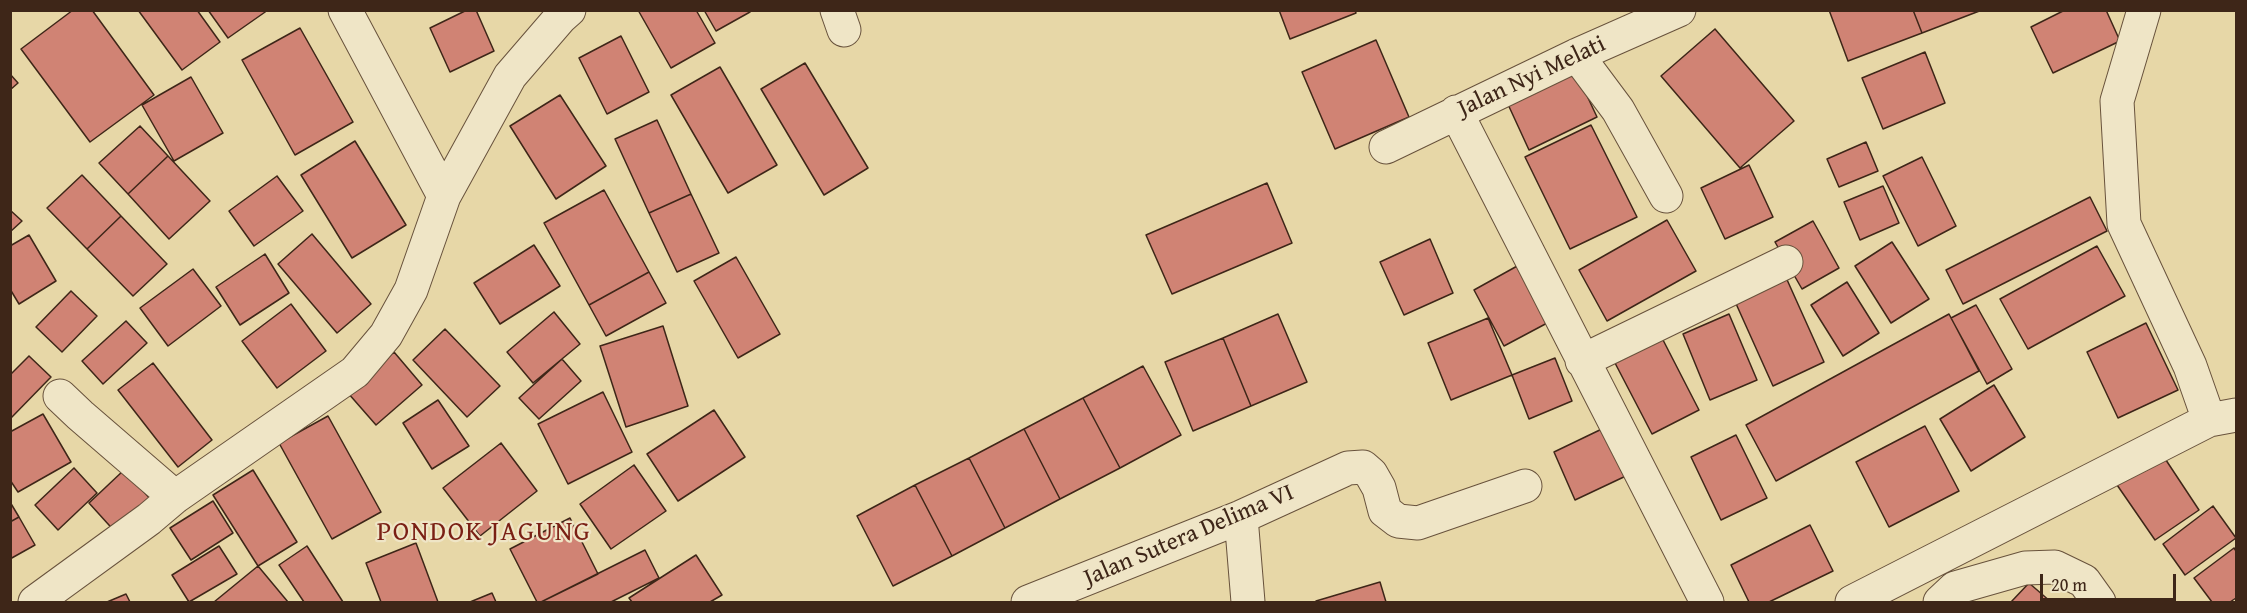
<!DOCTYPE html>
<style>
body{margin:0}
#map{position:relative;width:2247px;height:613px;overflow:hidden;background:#e7d7a7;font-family:"Gentium Book Plus",serif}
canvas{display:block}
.frame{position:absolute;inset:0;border:12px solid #3e2618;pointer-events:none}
.scale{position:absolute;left:2040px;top:574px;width:136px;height:27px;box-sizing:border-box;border:3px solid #3e2618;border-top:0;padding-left:8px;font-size:18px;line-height:21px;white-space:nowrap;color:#3e2618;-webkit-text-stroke:4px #efe5c6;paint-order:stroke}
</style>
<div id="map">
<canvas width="2247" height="613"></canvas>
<div class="frame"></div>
<div class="scale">20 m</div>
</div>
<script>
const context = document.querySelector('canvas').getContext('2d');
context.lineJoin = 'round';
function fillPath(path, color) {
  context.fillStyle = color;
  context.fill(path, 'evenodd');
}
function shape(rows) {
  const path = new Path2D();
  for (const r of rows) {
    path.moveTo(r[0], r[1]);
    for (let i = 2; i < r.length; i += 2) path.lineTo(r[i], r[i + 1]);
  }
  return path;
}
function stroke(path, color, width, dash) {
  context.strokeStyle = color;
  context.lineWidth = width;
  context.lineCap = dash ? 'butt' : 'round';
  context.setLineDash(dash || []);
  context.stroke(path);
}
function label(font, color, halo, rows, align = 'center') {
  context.font = font + ' "Gentium Book Plus",serif';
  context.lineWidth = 4.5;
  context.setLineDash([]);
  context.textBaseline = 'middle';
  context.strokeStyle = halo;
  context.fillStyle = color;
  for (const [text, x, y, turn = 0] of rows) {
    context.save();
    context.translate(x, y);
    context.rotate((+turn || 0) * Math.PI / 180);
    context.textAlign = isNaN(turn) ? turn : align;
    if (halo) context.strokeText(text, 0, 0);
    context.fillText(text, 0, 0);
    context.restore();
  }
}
const building = shape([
 [73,10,92,10,154,95,90,142,21,49,73,10],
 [138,10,197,10,220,42,182,70,138,10],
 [208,10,268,10,228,38,208,10],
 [467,10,476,10,494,51,450,72,430,28,467,10],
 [638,10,696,10,715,43,671,68,638,10],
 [704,10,749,10,750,12,716,31,704,10],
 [1279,10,1355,10,1356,13,1290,39,1279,10],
 [1829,10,1913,10,1922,33,1848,61,1829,10],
 [1913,10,1982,10,1922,33,1913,10],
 [2065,10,2106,10,2120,41,2053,73,2031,27,2065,10],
 [300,28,353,122,295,155,242,60,300,28],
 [1715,29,1794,121,1740,168,1661,76,1715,29],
 [621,36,649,92,607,114,579,58,621,36],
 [1376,40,1409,117,1335,149,1302,72,1376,40],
 [1925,52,1945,103,1883,129,1862,78,1925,52],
 [805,63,868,168,824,195,761,89,805,63],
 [720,67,777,165,728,193,671,95,720,67],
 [1574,68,1597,117,1529,150,1506,100,1574,68],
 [10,74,18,83,10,90,10,74],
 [191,77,223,133,174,161,142,105,191,77],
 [560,95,606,166,556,199,510,126,560,95],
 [657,120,691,194,649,213,615,139,657,120],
 [1591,125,1637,217,1570,249,1525,157,1591,125],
 [140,126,168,156,128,194,99,163,140,126],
 [355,141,406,225,352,258,301,175,355,141],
 [1866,142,1878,171,1839,187,1827,159,1866,142],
 [168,156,210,201,169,239,128,194,168,156],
 [1922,157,1956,226,1918,246,1883,176,1922,157],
 [1749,165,1773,217,1725,239,1701,188,1749,165],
 [82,175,121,216,87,249,47,208,82,175],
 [277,176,303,211,254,246,229,211,277,176],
 [1267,183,1292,243,1172,294,1146,235,1267,183],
 [1883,186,1899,223,1860,240,1844,202,1883,186],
 [604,190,649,272,589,305,544,223,604,190],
 [691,194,719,253,677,272,649,213,691,194],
 [2090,197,2107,231,1963,304,1946,270,2090,197],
 [10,210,22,221,10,232,10,210],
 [121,216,167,264,133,296,87,249,121,216],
 [1667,220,1696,271,1607,321,1579,270,1667,220],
 [1813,221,1839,268,1802,289,1775,242,1813,221],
 [312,234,371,304,337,333,278,264,312,234],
 [29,235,56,281,19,304,10,289,10,246,29,235],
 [1430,239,1453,293,1404,315,1380,262,1430,239],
 [1892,242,1929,299,1891,323,1855,266,1892,242],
 [534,245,560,286,500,324,474,283,534,245],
 [2097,246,2125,296,2028,349,2000,299,2097,246],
 [265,254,289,293,240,325,216,287,265,254],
 [736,257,780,334,738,358,694,281,736,257],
 [1519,265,1551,321,1504,346,1474,290,1519,265],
 [193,269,221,306,168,346,140,308,193,269],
 [649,272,666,303,606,336,589,305,649,272],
 [1784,273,1824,362,1773,386,1733,297,1784,273],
 [1847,282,1879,333,1843,356,1811,305,1847,282],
 [71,291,97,316,62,352,36,327,71,291],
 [291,304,326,351,277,388,242,341,291,304],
 [1976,305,2012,369,1987,384,1951,318,1976,305],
 [554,312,580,344,533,383,507,352,554,312],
 [1278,314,1307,382,1251,406,1223,338,1278,314],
 [1729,314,1757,380,1710,400,1683,334,1729,314],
 [1949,314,1979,371,1776,481,1746,425,1949,314],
 [1488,318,1512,375,1451,400,1428,343,1488,318],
 [126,321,147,343,103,384,82,361,126,321],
 [2146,323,2178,390,2118,418,2087,352,2146,323],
 [663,326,688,406,626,427,600,346,663,326],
 [445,329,500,386,467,417,413,360,445,329],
 [1223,338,1251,406,1193,431,1165,362,1223,338],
 [1662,338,1699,410,1652,434,1615,363,1662,338],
 [394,352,422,385,376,425,348,393,394,352],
 [29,356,51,377,11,418,10,375,29,356],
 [1555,358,1572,401,1529,419,1512,375,1555,358],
 [562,359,581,381,539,419,519,398,562,359],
 [153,363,212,440,178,467,118,390,153,363],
 [1143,366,1181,435,1120,468,1083,398,1143,366],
 [1994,385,2025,437,1971,471,1940,419,1994,385],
 [603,392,632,452,568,484,538,424,603,392],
 [1083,398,1120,468,1060,499,1024,429,1083,398],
 [438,400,469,446,432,469,403,423,438,400],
 [714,410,745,457,678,501,647,454,714,410],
 [43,414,71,462,18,492,10,480,10,432,43,414],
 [328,416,381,512,332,539,279,443,328,416],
 [1925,426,1959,491,1889,527,1856,462,1925,426],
 [1606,427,1628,475,1575,500,1554,452,1606,427],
 [1024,429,1060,499,1005,528,969,458,1024,429],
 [1736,435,1767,498,1721,520,1691,457,1736,435],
 [501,443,537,491,480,536,443,488,501,443],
 [2160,451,2199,510,2155,540,2115,482,2160,451],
 [969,458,1005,528,952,556,915,485,969,458],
 [634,465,666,511,611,549,580,504,634,465],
 [74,468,97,493,58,530,35,505,74,468],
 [124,470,153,502,118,535,89,503,124,470],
 [253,470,297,542,258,566,213,495,253,470],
 [915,485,952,556,893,586,857,516,915,485],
 [213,501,233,533,191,560,170,528,213,501],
 [10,502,19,517,10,522,10,502],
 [2213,506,2236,538,2185,575,2163,544,2213,506],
 [19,517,35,545,10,559,10,522,19,517],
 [570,518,598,574,541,602,537,602,510,549,570,518],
 [1810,525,1833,571,1769,602,1749,602,1731,565,1810,525],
 [416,543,438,602,381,602,366,563,416,543],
 [219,546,237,574,189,602,172,575,219,546],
 [307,546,343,602,304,602,279,565,307,546],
 [2234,548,2236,551,2236,598,2230,602,2212,602,2194,578,2234,548],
 [645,550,659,578,611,602,541,602,645,550],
 [696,555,722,595,710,602,632,602,629,598,696,555],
 [258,566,288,602,214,602,258,566],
 [1380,582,1386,602,1316,602,1316,601,1380,582],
 [2029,583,2051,602,2011,602,2029,583],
 [492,593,496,602,470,602,492,593],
 [126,594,130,602,107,602,126,594]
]);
const street = shape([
 [345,10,444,196],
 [837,10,844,30],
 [2144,10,2117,101,2124,224,2190,366,2209,420],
 [1577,55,1618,110,1666,196],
 [1456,112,1707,602],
 [1386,147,1577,55,1679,10],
 [1582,361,1786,262],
 [60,396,80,415,175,497],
 [1241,517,1248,602],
 [35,602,149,519,175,497,355,372,386,335,411,290,444,196,510,76,560,18,569,10],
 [1028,602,1241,517,1348,468,1363,467,1371,474,1379,488,1385,511,1398,521,1418,523,1525,486],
 [1852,602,2209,420,2236,415],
 [1940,602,1955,588,2025,568,2055,567,2084,581,2099,602]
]);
const streetNames = [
 ["Jalan Nyi Melati",1532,77,-25],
 ["Jalan Sutera Delima VI",1189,536,-23]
];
const quarterNames = [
 ["PONDOK JAGUNG",484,533]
];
fillPath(building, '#d08374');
stroke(building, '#3e2618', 1.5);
stroke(street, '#68523c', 35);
stroke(street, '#efe5c6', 33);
label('24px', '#3e2618', '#efe5c6', streetNames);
context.letterSpacing = '1.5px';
label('27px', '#7a1f14', '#efe5c6', quarterNames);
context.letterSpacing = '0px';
</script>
